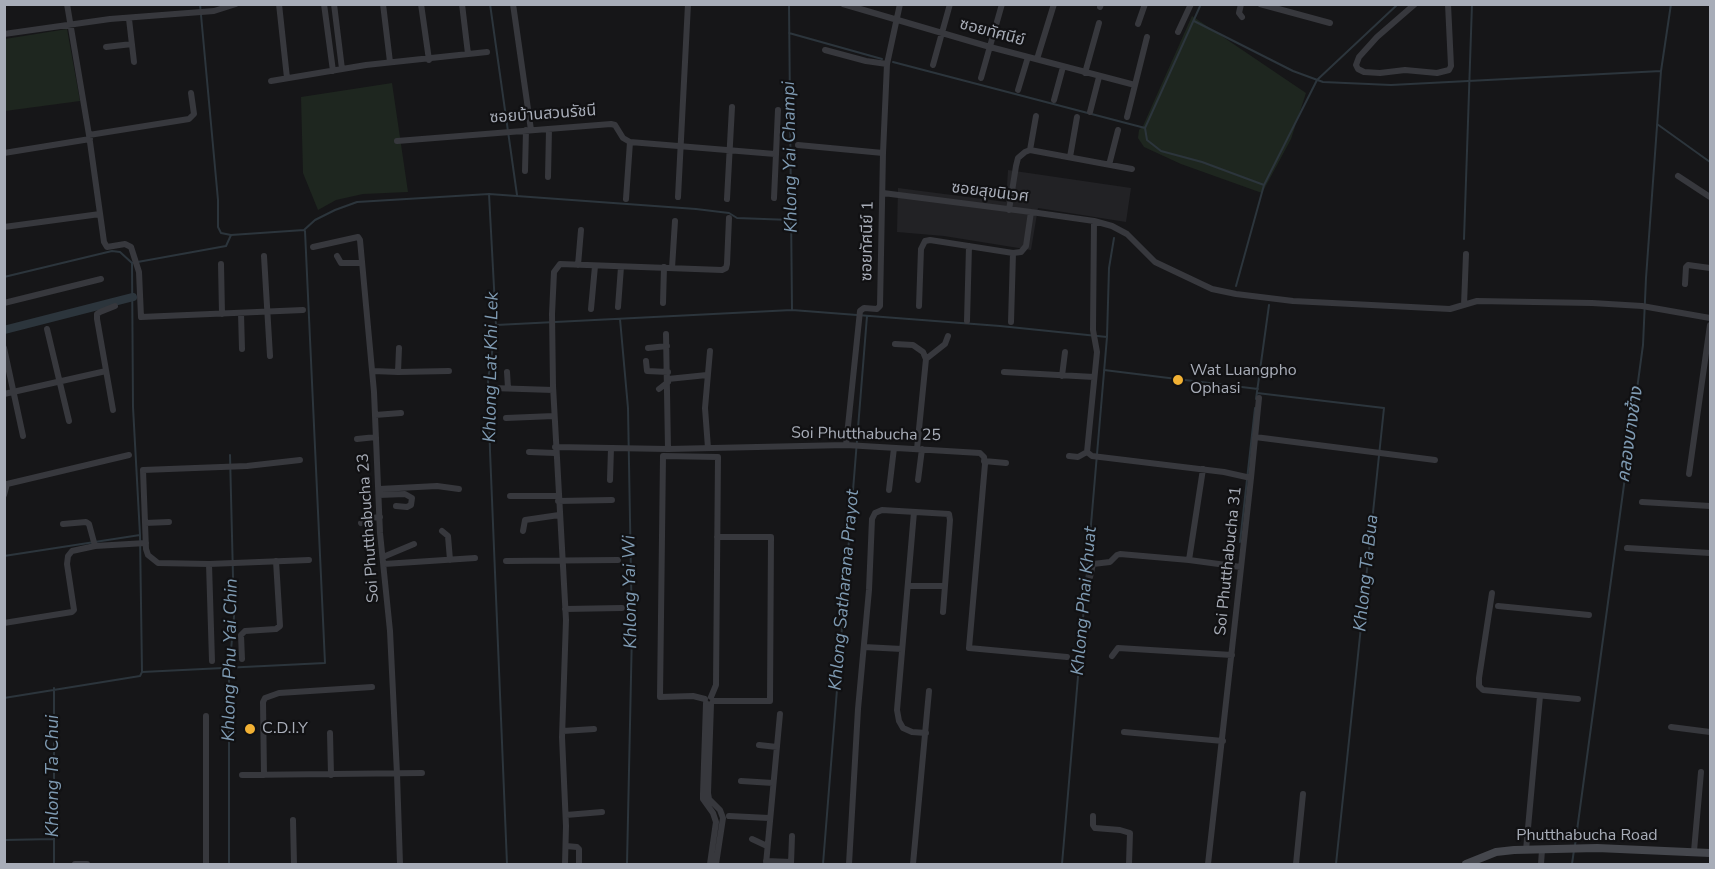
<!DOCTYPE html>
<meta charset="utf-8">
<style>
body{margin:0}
#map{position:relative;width:1715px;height:869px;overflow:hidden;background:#161618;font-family:"Nunito Sans",sans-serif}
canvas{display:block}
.frame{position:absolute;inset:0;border:6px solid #a8adb8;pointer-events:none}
</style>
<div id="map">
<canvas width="1715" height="869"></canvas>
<div class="frame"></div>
</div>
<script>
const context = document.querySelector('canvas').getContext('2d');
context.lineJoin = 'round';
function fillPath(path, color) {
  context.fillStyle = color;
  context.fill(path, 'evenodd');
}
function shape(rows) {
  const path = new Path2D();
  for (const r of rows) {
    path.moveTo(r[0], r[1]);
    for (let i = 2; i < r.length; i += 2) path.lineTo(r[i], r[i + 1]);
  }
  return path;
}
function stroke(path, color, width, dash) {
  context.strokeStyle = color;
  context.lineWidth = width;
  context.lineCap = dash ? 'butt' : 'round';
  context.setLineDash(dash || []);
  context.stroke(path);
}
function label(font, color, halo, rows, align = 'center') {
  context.font = font + ' "Nunito Sans","Noto Sans Thai",sans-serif';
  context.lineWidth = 4.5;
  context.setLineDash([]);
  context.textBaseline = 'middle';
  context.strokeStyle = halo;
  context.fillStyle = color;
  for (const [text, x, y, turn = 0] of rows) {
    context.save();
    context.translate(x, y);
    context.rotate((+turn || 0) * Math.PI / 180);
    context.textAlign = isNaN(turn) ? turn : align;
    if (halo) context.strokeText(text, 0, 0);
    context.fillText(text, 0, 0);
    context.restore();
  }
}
const built = shape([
 [1008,170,1131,188,1126,222,1038,208,1031,250,944,236,897,232,898,188,1006,202]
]);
const green = shape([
 [1192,16,1306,93,1291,139,1262,193,1181,164,1144,147,1138,138,1139,130,1143,126],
 [67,29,80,101,5,111,5,39],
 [392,83,408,192,363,194,336,200,318,210,303,173,301,97]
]);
const stream = shape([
 [200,4,218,200,218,227,221,233,231,235,304,230,315,220,335,210,357,202,489,194,496,325,488,380,490,451,507,864],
 [490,4,517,195],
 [789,4,792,310],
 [1194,21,1293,71,1323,82,1391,85,1661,71],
 [789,33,882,59],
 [893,62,1145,128,1147,140,1161,151,1202,162,1264,185],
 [1657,124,1710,162],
 [1145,128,1201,4],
 [489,194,696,209,729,213,737,218,791,220],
 [1464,239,1472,4],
 [4,277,112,251,120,252,132,263],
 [1236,286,1264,185,1317,80,1398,4],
 [620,319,628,408,632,631,627,864],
 [496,325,792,310,1000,326,1107,337],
 [1104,370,1258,389],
 [1257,393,1384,408,1336,864],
 [1256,399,1269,305],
 [1240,542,1255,408],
 [4,556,140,535],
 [142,672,325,663,305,231],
 [54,688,54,864],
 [4,698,140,676,142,672,140,535,133,407,132,263,226,246,231,235],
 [4,840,54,839],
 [1575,845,1643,345,1646,278,1661,71,1671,4],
 [229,864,229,672,234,617,230,455],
 [823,864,867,316],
 [1062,864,1107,337,1109,268,1114,238],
 [1572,864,1574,850]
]);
const canal = shape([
 [4,330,133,297]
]);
const street = shape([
 [67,4,89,135,104,242,107,247,125,244,131,247,139,272,141,317,303,310],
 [279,4,287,78],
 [324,4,333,71],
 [334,4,342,69],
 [383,4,390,62],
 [421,4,429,60],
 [462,4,468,54],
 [513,4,531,130],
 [843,4,990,47,1135,85],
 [1241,4,1239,13,1242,17],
 [1260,4,1330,23],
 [1415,4,1377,37,1359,57,1356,65,1358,69,1364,72,1380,73,1405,70,1437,73,1449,70,1451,66,1448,4],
 [1100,7,1101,4],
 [129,19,134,62],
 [1138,24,1145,4],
 [1178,32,1191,4],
 [4,34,110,19,214,11,236,4],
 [106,47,132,44],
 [825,50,866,61,887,64],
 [1037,59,1054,4],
 [933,65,950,4],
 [1085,73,1099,23],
 [981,78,1002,4],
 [271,81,366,65,487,52],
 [1018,90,1028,57],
 [1054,100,1063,67],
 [1090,112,1099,77],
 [1127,117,1147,37],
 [89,135,189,119,194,114,191,93],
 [397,141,611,124,615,125,623,138,630,142,775,154],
 [798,145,883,153],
 [1030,150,1036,116],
 [4,153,90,139],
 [1070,157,1077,117],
 [1109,165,1118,130],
 [525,171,526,130],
 [1678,176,1710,197],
 [548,177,549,129],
 [883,193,1031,212,1094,221,1112,226,1127,234,1155,262,1212,289,1236,294,1293,301,1450,309,1477,301,1592,303,1642,306,1710,318],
 [678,197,688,4],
 [774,198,778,110],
 [626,199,630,142],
 [727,199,732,107],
 [1009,210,1016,166,1018,158,1025,152,1030,150,1132,169],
 [1094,221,1093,330,1097,352,1087,452,1092,456,1224,472,1251,478,1208,864],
 [4,227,100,214],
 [313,247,358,237,360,240,374,392,380,533,390,631,397,774,400,864],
 [264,256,270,356],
 [337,256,341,263,362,263],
 [221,264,222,314],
 [578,265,581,230],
 [672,268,675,221],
 [1685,284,1686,267,1688,265,1710,268],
 [4,303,101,279],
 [663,303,664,267],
 [1464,305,1466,254],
 [919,306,921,249,925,241,930,240,1013,253,1021,252,1026,246,1031,212],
 [618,307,621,267],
 [591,309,595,266],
 [241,313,242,349],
 [967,321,969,246],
 [1011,322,1013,253],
 [47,329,69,421],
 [666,334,668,449],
 [895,344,913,345,923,352,926,359],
 [4,348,23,436],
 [648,348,667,346],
 [646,361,647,371,668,372],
 [373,371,398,372,399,348],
 [398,372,449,371],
 [507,372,508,388],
 [1004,372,1094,377],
 [1062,376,1065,352],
 [668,379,707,375],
 [492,388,553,390],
 [659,389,668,382],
 [4,394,106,371],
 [113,410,97,319,97,314,100,312,115,306],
 [375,415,401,413],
 [506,418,554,416],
 [1255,437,1435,460],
 [357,439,376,437],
 [846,445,860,311,864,308,877,309,880,306,883,153,887,64,900,4],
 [555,447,668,449,846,445,980,453,984,457,985,464,969,648,1067,657],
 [708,448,705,408,710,351],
 [917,449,926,359,945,344,948,336],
 [529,452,555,453],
 [1069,456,1078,457,1087,452],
 [300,460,247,466,143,470,146,549,148,555,158,563,209,564,309,560],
 [984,461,1006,463],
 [1203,469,1189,560,1241,567],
 [1689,474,1710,325],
 [1251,478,1259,398],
 [610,480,611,448],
 [918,480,922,449],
 [379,489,437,486,459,489],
 [889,490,894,448],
 [4,495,7,484,129,455],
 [379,495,405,494,412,498,411,505,407,507,396,506],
 [510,496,558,496],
 [558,501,612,500],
 [1642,502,1710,506],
 [914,512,897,710,899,721,903,728,912,732,926,733],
 [145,523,169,522],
 [361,523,370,518,380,517],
 [63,524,86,522,89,524,95,546],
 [442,531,448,536,450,560],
 [523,531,525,520,559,515],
 [1627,548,1710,553],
 [383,557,414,544],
 [506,561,618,560],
 [209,564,212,661],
 [384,564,475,558],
 [1090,577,1093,564,1110,562,1117,555,1120,554,1189,560],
 [908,586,945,586],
 [1492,593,1479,678,1479,686,1483,690,1578,699],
 [1498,606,1589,615],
 [565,609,622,608],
 [4,623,72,612,74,610,67,564,68,556,72,551,95,546,146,543],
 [864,647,902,649],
 [1112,656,1118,648,1232,655],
 [242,659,241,635,245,631,276,629,280,626,276,561],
 [705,699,693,696,660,697,663,456,718,457,716,685,711,697],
 [713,701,770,701,771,537,717,537],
 [706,703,703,794,703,799,713,813,716,822,710,864],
 [711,704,708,793,709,799,720,810,723,818,716,864],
 [1671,727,1710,732],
 [563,731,594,729],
 [1124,732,1223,741],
 [330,733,331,775],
 [759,745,777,747],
 [242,775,422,773],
 [264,775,263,702,265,698,279,693,372,687],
 [741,781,773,783],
 [566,815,602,812],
 [729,816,769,818],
 [1093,816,1093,825,1095,828,1120,830,1130,833,1129,864],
 [293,820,294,864],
 [752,839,767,846],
 [566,846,577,847,579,849,579,864],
 [1526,850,1540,696],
 [1694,851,1701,772],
 [766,861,791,862],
 [75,864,87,864],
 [206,864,206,716],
 [565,864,566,826,562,737,566,620,553,386,552,314,554,272,560,264,722,270,726,268,727,264,729,218],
 [766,864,780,714],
 [791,864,792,836],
 [849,864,858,709,869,590,872,519,875,513,882,510,949,514,950,520,943,612],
 [913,864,929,691],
 [1296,864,1303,794],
 [1541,864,1542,850]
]);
const secondary = shape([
 [1466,864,1496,852,1514,850,1597,848,1710,853]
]);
const markers = [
 [1178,380,6,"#f2b134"],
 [250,729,6,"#f2b134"]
];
const streetNames = [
 ["ซอยทัศนีย์",992,33,15],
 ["ซอยบ้านสวนรัชนี",543,115,-4],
 ["ซอยสุขนิเวศ",990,193,7],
 ["ซอยทัศนีย์ 1",868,241,-89],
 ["Soi Phutthabucha 25",866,435,1],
 ["Soi Phutthabucha 23",369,528,-94],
 ["Soi Phutthabucha 31",1229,561,-84],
 ["Phutthabucha Road",1587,836]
];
const poiNames = [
 ["Wat Luangpho",1190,371],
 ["Ophasi",1190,389],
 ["C.D.I.Y",262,729]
];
const waterNames = [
 ["Khlong Yai Champi",791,157,-91],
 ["Khlong Lat Khi Lek",492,367,-89],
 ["คลองบางช้าง",1631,435,-82],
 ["Khlong Ta Bua",1367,573,-84],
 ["Khlong Satharana Prayot",845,590,-85],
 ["Khlong Yai Wi",631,592,-91],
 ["Khlong Phai Khuat",1085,601,-85],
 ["Khlong Phu Yai Chin",231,660,-89],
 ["Khlong Ta Chui",54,776,-90]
];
fillPath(built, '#222225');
fillPath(green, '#1e261f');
stroke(stream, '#2c353c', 2);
stroke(canal, '#2c353c', 8);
stroke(street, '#37383d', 6);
stroke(secondary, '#45474d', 8);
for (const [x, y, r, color] of markers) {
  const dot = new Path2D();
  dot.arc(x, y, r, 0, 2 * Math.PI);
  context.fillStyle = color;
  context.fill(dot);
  stroke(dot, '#111113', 2);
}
label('16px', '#a8adb8', '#111113', streetNames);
label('16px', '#a8adb8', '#111113', poiNames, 'left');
label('italic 18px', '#7f9bb3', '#111113', waterNames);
</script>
